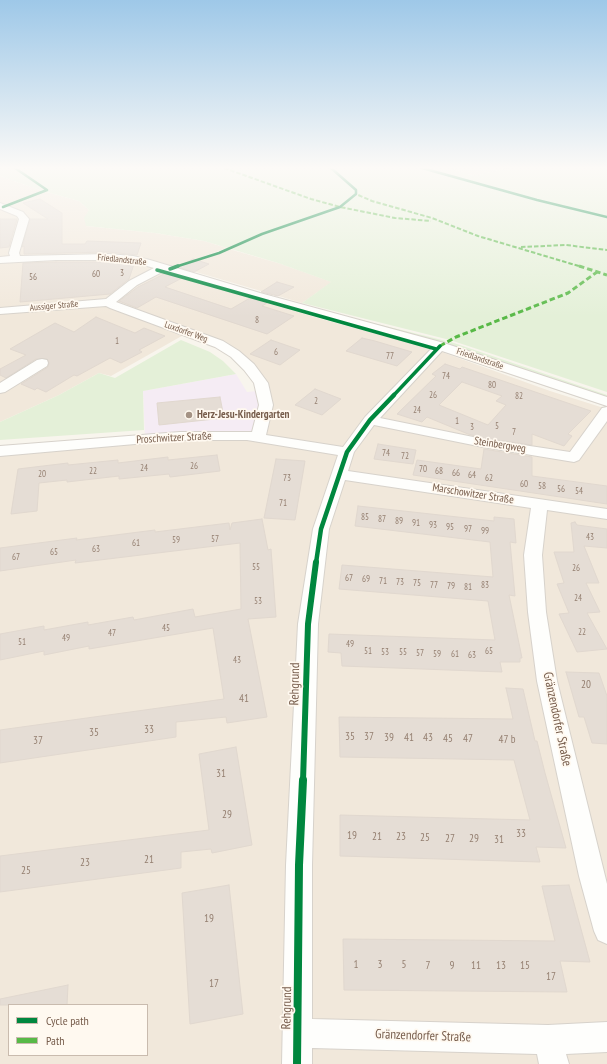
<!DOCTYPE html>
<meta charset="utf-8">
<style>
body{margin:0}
#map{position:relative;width:607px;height:1064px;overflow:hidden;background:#f8f5ed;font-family:"PT Sans Narrow",sans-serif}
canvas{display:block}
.legend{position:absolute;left:8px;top:1004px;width:140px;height:52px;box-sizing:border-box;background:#fff9f0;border:1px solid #c9bbae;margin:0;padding:5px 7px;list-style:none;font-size:12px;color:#775d4c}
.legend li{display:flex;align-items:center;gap:8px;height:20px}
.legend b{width:20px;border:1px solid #c9bbae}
</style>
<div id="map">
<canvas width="607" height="1064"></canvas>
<ul class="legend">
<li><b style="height:5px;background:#00873e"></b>Cycle path</li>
<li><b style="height:5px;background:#58b947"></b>Path</li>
</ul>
</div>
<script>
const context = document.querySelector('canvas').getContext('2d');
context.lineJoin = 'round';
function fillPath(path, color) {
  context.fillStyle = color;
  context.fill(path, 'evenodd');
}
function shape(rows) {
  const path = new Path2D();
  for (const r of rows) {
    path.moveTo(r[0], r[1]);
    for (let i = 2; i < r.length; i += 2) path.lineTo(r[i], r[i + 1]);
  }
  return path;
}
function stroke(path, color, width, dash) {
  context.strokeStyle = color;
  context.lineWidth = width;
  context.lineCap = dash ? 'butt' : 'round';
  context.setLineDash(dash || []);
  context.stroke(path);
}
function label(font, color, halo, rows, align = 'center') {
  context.font = font + ' "PT Sans Narrow",sans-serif';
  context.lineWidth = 3.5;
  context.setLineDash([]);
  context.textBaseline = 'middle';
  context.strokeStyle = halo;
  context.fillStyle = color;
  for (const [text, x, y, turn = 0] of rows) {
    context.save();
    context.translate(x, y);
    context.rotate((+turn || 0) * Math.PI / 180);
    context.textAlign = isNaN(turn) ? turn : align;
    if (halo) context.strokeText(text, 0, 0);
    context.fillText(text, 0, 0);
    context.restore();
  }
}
const residential = shape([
 [450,168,509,168,474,176],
 [0,176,43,191,79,201,89,210,86,226,155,233,204,241,227,248,171,268,163,266,107,300,187,333,111,376,99,373,59,395,0,422],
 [229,249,278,263,332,282,302,303,189,270,179,271,172,269],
 [158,271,325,320,432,349,347,448,262,434,270,406,237,354,112,302],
 [439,351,550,391,607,409,607,1064,308,1064,315,625,330,528,353,453,378,419],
 [180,439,242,439,342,453,316,528,286,1064,0,1064,0,454],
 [9,1005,147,1005,147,1055,9,1055]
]);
const education = shape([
 [236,374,247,392,258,391,262,405,254,434,145,436,143,391]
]);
const green = shape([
 [0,168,420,168,536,201,607,217,607,392,450,340,302,303,331,282,278,263,204,241,155,233,86,226,84,218,89,210,79,201,43,191,0,176],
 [424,168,450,168,474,176,509,168,607,168,607,216,538,200],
 [263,294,333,313,446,341,444,343,333,314,262,295],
 [181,340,210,352,223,361,236,374,143,391,144,430,0,440,0,422,59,395,99,373,115,378],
 [451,342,607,395,607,398,449,344]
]);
const building = shape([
 [40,199,62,213,62,244,85,244,87,241,141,243,137,255,108,252,24,254,24,246,22,247,30,219,48,219,23,203,40,199],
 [0,219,17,219,9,247,0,248,0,219],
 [193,259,209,264,194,272,178,267,193,259],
 [56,262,108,262,134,264,129,279,110,294,20,302,23,263,56,262],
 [166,273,182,278,165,287,231,309,250,298,267,303,262,306,294,316,267,334,156,297,137,308,119,301,138,287,166,273],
 [277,282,294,287,278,296,261,292,277,282],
 [96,317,135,333,144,328,165,336,139,350,142,352,121,363,110,358,77,376,74,375,46,392,37,388,35,390,21,384,48,367,49,363,47,359,36,359,6,378,0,375,0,369,26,355,10,349,55,323,74,332,96,317],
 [362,338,375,341,412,352,397,366,346,351,362,338],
 [271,340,300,350,280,365,250,354,271,340],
 [445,364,460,369,462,367,591,411,568,434,572,436,564,446,532,434,532,445,483,438,468,434,427,417,422,422,397,414,436,376,432,374,445,364],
 [462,382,502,396,496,401,506,405,488,425,439,405,462,382],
 [315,389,341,399,322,415,295,405,315,389],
 [220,397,224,418,159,425,157,403,220,397],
 [378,444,416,450,413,464,374,459,378,444],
 [484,449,532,457,532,476,607,486,607,504,413,475,417,460,481,469,484,449],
 [217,455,220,471,170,477,169,474,119,479,119,476,67,482,67,480,39,483,37,511,11,514,18,469,68,463,68,465,118,460,118,463,168,457,168,460,217,455],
 [276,459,305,461,295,520,264,518,276,459],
 [358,506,494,521,494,517,514,519,516,543,510,542,515,596,509,595,522,658,520,658,520,662,500,662,502,672,342,666,341,653,328,652,329,634,495,640,488,601,339,589,342,565,493,577,490,542,355,526,358,506],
 [262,519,268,550,271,549,276,617,248,619,267,717,227,723,226,717,176,722,176,737,0,763,0,730,224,699,213,628,89,649,89,646,44,655,44,651,0,660,0,634,44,626,44,630,88,622,88,625,133,617,134,620,193,609,195,617,241,609,240,543,75,563,76,560,0,571,0,548,77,538,76,540,155,530,155,532,229,523,230,530,232,523,262,519],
 [575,522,577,525,607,529,607,548,584,546,599,583,586,583,600,612,587,613,607,649,577,652,559,614,569,613,557,584,564,583,554,552,574,552,571,523,575,522],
 [566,672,599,673,607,696,607,744,592,743,584,717,579,717,566,672],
 [506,688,523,689,535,741,537,741,545,773,566,848,536,847,540,862,340,856,340,815,530,820,514,760,340,757,339,717,513,719,506,688],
 [236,747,252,845,212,853,211,849,181,852,181,868,0,892,0,856,209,830,199,754,236,747],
 [229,885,243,1014,190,1024,182,893,229,885],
 [569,885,590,962,560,961,567,992,344,990,343,939,555,941,542,886,569,885],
 [68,985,67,1005,0,1005,0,999,68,985]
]);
const street = shape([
 [0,203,23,212,29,219,19,253,20,256,108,254,133,256,150,260,260,293,444,343,607,397,607,406,442,351,380,418,483,439,570,452,602,408,607,407,607,421,579,460,574,462,483,447,374,425,354,452,348,471,607,509,607,519,547,510,542,555,546,612,557,681,607,884,607,944,598,940,594,931,579,876,537,681,528,612,524,555,531,508,345,480,329,529,318,624,312,865,312,1019,548,1025,607,1022,607,1052,566,1054,569,1064,539,1064,537,1054,312,1048,312,1064,282,1064,286,865,298,624,313,529,338,455,247,440,180,440,0,456,0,446,180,432,252,432,259,405,254,383,244,370,231,357,215,347,110,308,106,306,0,314,0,308,106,299,129,281,154,268,133,262,108,260,56,260,0,263,0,257,10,256,9,253,19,219,17,216,0,209,0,203],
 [164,271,252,297,432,348,365,417,343,447,266,435,273,405,268,383,254,364,239,351,223,341,116,302,137,285,164,271],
 [42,359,47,360,48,363,47,366,5,392,0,393,0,383,37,360,42,359]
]);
const quietFar1 = shape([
 [224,168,311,199,340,207,395,218,431,221],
 [356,190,356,194,372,201,432,218,478,236,582,267],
 [521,247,566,245,607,250]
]);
const quiet = shape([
 [579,266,607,275],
 [440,346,456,337,568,293,597,272]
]);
const cyclewayFar4 = shape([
 [422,168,537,200,607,217],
 [3,207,47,190,15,168],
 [175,267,219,253,262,234,340,207,356,194,356,190,331,168]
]);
const cyclewayFar3 = shape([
 [170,269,178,266],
 [157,270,436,349],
 [393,396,440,346]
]);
const cyclewayFar2 = shape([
 [316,563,321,529,347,452,370,420,394,395]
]);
const cyclewayFar1 = shape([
 [303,781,308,624,316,562]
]);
const cycleway = shape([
 [297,1064,299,865,303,780]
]);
const markers = [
 [189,415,4,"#a49284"]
];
const farStreetnames = [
 ["Friedlandstraße",122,260,6],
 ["Aussiger Straße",54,306,-5],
 ["Luxdorfer Weg",186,332,20],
 ["Friedlandstraße",480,359,19]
];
const numberNames = [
 ["3",122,273],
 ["60",96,274],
 ["56",33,277],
 ["8",257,320],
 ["1",117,341],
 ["6",276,352],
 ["77",390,356],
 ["74",446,376],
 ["80",492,385],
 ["26",433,395],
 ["82",519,396],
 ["2",316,401],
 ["24",417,410],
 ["1",457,421],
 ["5",497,426],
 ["3",472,427],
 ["7",514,432],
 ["74",386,453],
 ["72",405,456],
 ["26",194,466],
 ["24",144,468],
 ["70",423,469],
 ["22",93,471],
 ["68",439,471],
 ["66",456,473],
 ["20",42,474],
 ["64",472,475],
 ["73",287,478],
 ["62",489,478],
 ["60",524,484],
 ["58",542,486],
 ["56",561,489],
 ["54",579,491],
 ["71",283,503],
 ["85",365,517],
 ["87",382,519],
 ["89",399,521],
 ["91",416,523],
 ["93",433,525],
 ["95",450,527],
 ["97",468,529],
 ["99",485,531],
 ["43",590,537],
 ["57",215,539],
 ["59",176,540],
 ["61",136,543],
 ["63",96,549],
 ["65",54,552],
 ["67",16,557],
 ["55",256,567],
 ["26",576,568],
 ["67",349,578],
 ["69",366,579],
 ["71",383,581],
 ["73",400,582],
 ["75",417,583],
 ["77",434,585],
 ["83",485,585],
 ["79",451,586],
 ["81",468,587],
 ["24",578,598],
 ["53",258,601],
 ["45",166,628],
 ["22",582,632],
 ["47",112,633],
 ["49",66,638],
 ["51",22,642],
 ["49",350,644],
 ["51",368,651],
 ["65",489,651],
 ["53",385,652],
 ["55",403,652],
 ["57",420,653],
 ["59",437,654],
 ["61",455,654],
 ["63",472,655],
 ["43",237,660]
];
const poiNames = [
 ["Herz-Jesu-Kindergarten",197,415]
];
const streetNames = [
 ["Proschwitzer Straße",174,438,-3],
 ["Steinbergweg",500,445,9],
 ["Marschowitzer Straße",473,494,9]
];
const nearNumbernames = [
 ["20",586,685],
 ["41",244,699],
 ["33",149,730],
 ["35",94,733],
 ["35",350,737],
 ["37",369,737],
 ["39",389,738],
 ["41",409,738],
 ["43",428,738],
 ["45",448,739],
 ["47",468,739],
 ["47 b",507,740],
 ["37",38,741],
 ["31",221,774],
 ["29",227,815],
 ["33",521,834],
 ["19",352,836],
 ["21",377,837],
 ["23",401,837],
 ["25",425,838],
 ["27",450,839],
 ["29",474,839],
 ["31",499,840],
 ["21",149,860],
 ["23",85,863],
 ["25",26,871],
 ["19",209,919],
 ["1",356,965],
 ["3",380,965],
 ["5",404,965],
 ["7",428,966],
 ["9",452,966],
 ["11",476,966],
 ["13",501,966],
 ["15",525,966],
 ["17",551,977],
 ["17",214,984]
];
const nearStreetnames = [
 ["Rehgrund",295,684,-89],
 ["Gränzendorfer Straße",557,719,78],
 ["Rehgrund",287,1008,-89],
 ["Gränzendorfer Straße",423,1036,2]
];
fillPath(residential, '#f1e8db');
fillPath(education, '#f5ecf4');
fillPath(green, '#e4f0d8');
fillPath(building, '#e5ddd5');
stroke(building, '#e1d8cf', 1);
stroke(street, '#d7d2cb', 2);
fillPath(street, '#fefefc');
stroke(quietFar1, '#58b947', 2, [4.5, 2]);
stroke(quiet, '#58b947', 3, [5.5, 3]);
stroke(cyclewayFar4, '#00873e', 2.5);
stroke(cyclewayFar3, '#00873e', 3.5);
stroke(cyclewayFar2, '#00873e', 4.5);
stroke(cyclewayFar1, '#00873e', 6);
stroke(cycleway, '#00873e', 8);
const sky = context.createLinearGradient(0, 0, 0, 317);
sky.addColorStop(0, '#9ec8e8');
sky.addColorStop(0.53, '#fcfaf7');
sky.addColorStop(1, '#fcfaf700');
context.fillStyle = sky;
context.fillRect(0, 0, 607, 317);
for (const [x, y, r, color] of markers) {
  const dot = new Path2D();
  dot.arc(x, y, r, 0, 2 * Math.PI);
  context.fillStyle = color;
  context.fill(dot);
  stroke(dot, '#fff9f0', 1.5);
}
label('9px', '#775d4c', '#fff9f0', farStreetnames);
label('9px', '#947f70', null, numberNames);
label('bold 11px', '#775d4c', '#fff9f0', poiNames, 'left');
label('11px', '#775d4c', '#fff9f0', streetNames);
label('11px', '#947f70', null, nearNumbernames);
label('13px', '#775d4c', '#fff9f0', nearStreetnames);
</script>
